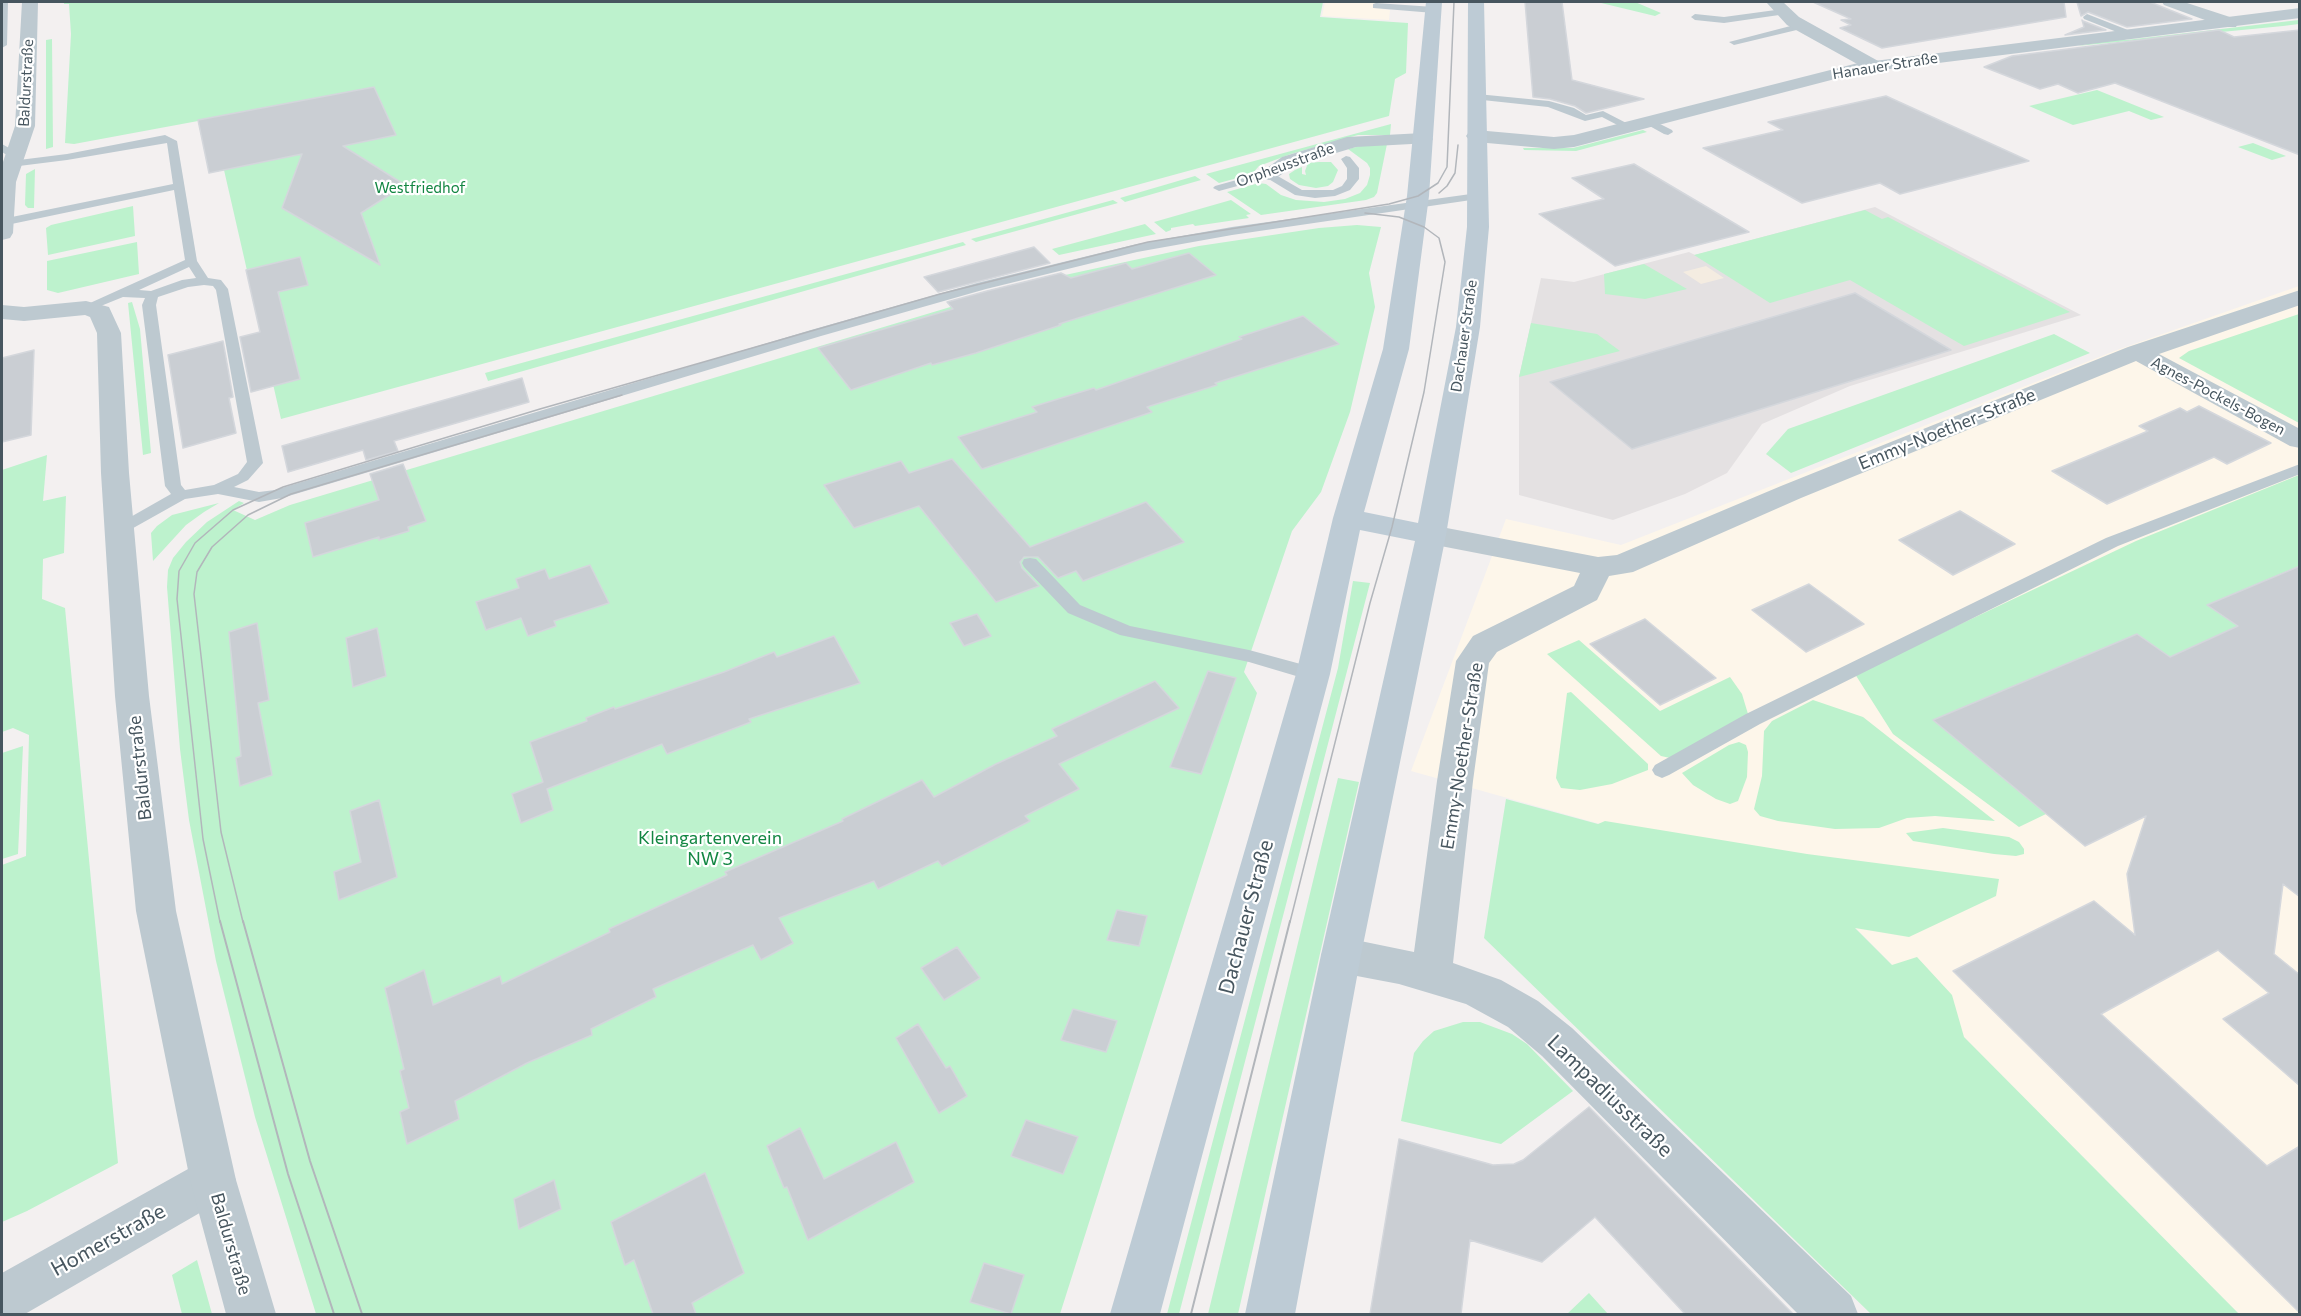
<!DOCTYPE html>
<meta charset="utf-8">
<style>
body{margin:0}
#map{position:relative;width:2301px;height:1316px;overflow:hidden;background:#f3f0f0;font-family:Commissioner,sans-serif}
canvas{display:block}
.frame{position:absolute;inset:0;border:3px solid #47565f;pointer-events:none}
</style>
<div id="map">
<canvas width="2301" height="1316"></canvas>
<div class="frame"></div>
</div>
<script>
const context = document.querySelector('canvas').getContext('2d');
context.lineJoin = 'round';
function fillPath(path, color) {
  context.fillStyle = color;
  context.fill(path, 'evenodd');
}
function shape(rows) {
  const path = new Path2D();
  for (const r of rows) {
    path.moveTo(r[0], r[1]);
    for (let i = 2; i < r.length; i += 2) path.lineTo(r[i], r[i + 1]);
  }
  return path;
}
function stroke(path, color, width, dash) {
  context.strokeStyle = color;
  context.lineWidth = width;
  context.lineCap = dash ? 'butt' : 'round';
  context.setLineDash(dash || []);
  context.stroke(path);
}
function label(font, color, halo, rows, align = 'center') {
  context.font = font + ' Commissioner,sans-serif';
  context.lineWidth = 4.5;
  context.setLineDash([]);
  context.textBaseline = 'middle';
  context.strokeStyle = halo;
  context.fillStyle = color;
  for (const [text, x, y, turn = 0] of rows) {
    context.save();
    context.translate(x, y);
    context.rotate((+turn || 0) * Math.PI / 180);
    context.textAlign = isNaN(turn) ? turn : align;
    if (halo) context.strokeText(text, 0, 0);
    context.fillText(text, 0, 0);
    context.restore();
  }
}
const commercial = shape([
 [1325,2,1393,2,1382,3,1381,9,1390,10,1389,20,1322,16],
 [2299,286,2299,1314,2239,1314,1811,883,1411,771,1506,519,1621,545,2117,350]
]);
const education = shape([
 [1875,207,2081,315,1850,386,1762,424,1727,473,1685,494,1613,520,1519,495,1519,377,1541,278,1574,282,1689,252,1695,255]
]);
const green = shape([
 [64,2,1323,2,1320,17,1408,23,1406,73,1395,79,1389,116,281,419,224,170,209,173,198,121,74,144,65,143,71,34,69,4,64,4],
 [1597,2,1635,2,1661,13,1655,16],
 [2299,20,2299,24,2283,26,2077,46,2122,38,2126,40],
 [52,39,53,147,46,149,46,40],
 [2097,90,2164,117,2151,120,2129,111,2073,125,2029,106],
 [1391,124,1390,135,1358,135,1291,154,1259,166,1252,174,1219,183,1206,174],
 [1643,130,1647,132,1576,151,1524,150,1523,148,1573,148],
 [2253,143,2286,156,2272,160,2238,147],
 [1387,144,1377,193,1374,197,1366,200,1261,215,1227,192,1259,183,1266,184,1281,195,1296,200,1324,202,1345,199,1360,193,1367,185,1370,175,1370,168,1367,163,1348,149,1364,145],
 [1319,162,1331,162,1338,170,1333,182,1328,186,1316,188,1299,185,1290,179,1289,174,1295,170,1302,167,1302,174,1306,175,1305,171,1308,163],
 [35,169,34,208,28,208,25,205,26,174],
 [1195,176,1201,180,1125,202,1120,198],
 [1113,200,1118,203,976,242,971,239],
 [1231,200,1251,214,1246,215,1249,218,1195,226,1193,224,1171,228,1171,230,1166,232,1154,222],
 [133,206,135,236,48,255,46,228,51,225],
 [1865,210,1882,219,1888,217,2070,312,1964,346,1850,280,1770,303,1694,255],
 [1145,224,1156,234,1059,255,1052,249],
 [1357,225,1381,227,1369,273,1375,307,1350,412,1321,492,1292,531,1244,672,1257,693,1060,1314,316,1314,255,1117,216,961,189,820,180,749,167,587,168,570,173,558,186,542,207,522,239,501,244,503,233,510,255,520,290,505,977,299,1065,275,1199,246,1319,228],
 [137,242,139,274,58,293,47,290,47,261],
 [963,242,966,245,488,381,485,373],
 [1644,264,1687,289,1645,299,1605,294,1604,274],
 [132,302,140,329,151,453,143,455,128,303],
 [2299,314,2299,423,2179,358,2189,351],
 [1531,323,1597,334,1620,351,1519,377],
 [2054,334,2090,353,1791,473,1766,454,1788,429],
 [47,455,43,501,66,496,64,553,43,559,42,599,65,608,118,1163,27,1211,2,1222,2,865,26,856,29,735,13,728,2,732,2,470],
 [2299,475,2299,566,2207,605,2238,626,2170,657,2137,634,1933,720,2046,814,2019,827,1893,734,1855,674,2136,541],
 [219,503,204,512,186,525,153,561,151,533,157,526,172,515],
 [1353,581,1370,583,1179,1314,1167,1314,1338,668],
 [1579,640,1660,711,1730,677,1742,694,1748,714,1670,758,1661,756,1547,654],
 [1571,692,1648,764,1648,770,1612,784,1580,790,1561,788,1556,778,1567,693],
 [1813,700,1863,717,1995,821,1935,816,1907,818,1879,828,1835,829,1778,821,1760,816,1754,809,1762,776,1764,731,1772,721],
 [1739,742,1746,745,1748,752,1747,777,1738,801,1730,804,1716,799,1693,785,1682,773,1729,745],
 [23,746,18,854,2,859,2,753],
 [1338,778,1359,782,1238,1314,1208,1314],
 [1506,799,1598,824,1605,821,1807,854,1999,879,1996,896,1909,937,1855,928,1892,965,1917,957,1952,995,1964,1037,2239,1314,1871,1314,1484,938],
 [1943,828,2009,837,2019,842,2024,849,2024,854,2016,856,1994,854,1913,841,1906,833],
 [1463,1022,1480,1022,1512,1034,1527,1044,1573,1091,1501,1144,1401,1121,1414,1053,1423,1041,1434,1031],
 [197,1260,212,1314,182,1314,172,1275],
 [1589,1293,1608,1314,1567,1314]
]);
const sand = shape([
 [1706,266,1724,278,1701,284,1683,272]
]);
const building = shape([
 [1525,2,1562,2,1572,80,1644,99,1586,113,1575,106,1550,99,1533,97,1525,2],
 [1813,2,2064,2,2066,17,1882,48,1840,28,1851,25,1841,20,1851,19,1813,2],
 [2077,2,2150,2,2192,19,2127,27,2088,12,2081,16,2077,2],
 [2082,20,2083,21,2106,30,2065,35,2084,27,2082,20],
 [2219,30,2234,37,2300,30,2300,155,2115,83,2078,93,2058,84,2040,89,1984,67,2012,56,2219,30],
 [374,87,396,135,343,146,405,185,361,213,380,265,282,208,302,154,209,173,198,120,374,87],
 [1886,96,2029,161,1900,194,1880,183,1802,203,1703,148,1783,130,1768,122,1886,96],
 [1634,164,1749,232,1615,266,1539,214,1604,199,1572,178,1634,164],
 [1034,247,1050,263,938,292,924,277,1034,247],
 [1189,253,1216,275,1059,324,1061,325,976,353,932,365,931,363,851,390,818,348,953,309,947,302,987,291,1061,273,1071,278,1126,263,1132,269,1189,253],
 [300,257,308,285,278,292,300,379,251,392,240,337,260,332,246,270,300,257],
 [1855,293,1951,350,1632,449,1550,382,1855,293],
 [1303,316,1339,344,1215,383,1217,385,1147,407,1152,412,982,469,958,437,1037,412,1032,407,1094,388,1096,390,1242,339,1239,337,1303,316],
 [223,341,233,397,229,398,236,433,183,448,168,355,223,341],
 [34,350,31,435,2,442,2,358,34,350],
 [522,378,529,402,394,441,398,451,366,460,363,450,288,472,282,446,522,378],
 [2199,406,2271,443,2227,464,2214,457,2107,504,2052,471,2148,431,2139,426,2180,408,2187,412,2199,406],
 [952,459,1030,547,1146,502,1184,542,1083,581,1076,571,1058,578,1038,557,1024,557,1020,562,1022,568,1039,586,996,602,919,506,854,528,824,485,901,461,909,473,952,459],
 [403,464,426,521,408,527,409,531,379,540,379,537,313,557,305,523,379,500,370,474,403,464],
 [1960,511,2015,544,1953,575,1899,540,1960,511],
 [590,565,609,603,554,621,556,626,528,636,521,618,486,630,476,602,519,588,516,579,545,569,549,579,590,565],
 [2300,566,2300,897,2283,884,2274,954,2300,975,2300,1086,2223,1019,2269,993,2218,950,2101,1014,2267,1166,2300,1146,2300,1313,1953,971,2094,901,2135,935,2127,874,2146,816,2085,846,1933,720,2137,634,2170,657,2238,626,2207,605,2300,566],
 [1809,584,1864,624,1806,652,1752,610,1809,584],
 [977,614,991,636,964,646,950,623,977,614],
 [1645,619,1716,678,1660,705,1590,644,1645,619],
 [257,623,269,700,258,703,272,775,240,786,236,758,241,756,229,632,257,623],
 [377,628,386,676,353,687,346,638,377,628],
 [834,636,860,683,749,719,751,722,667,754,662,744,547,789,553,810,521,823,512,794,543,782,530,742,587,721,586,718,614,707,615,709,724,672,774,652,777,657,834,636],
 [1208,671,1236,678,1201,774,1170,767,1208,671],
 [1155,681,1179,708,1059,764,1079,789,1025,816,1030,821,942,866,938,861,878,889,874,881,779,918,793,943,761,960,753,945,653,989,656,997,591,1029,592,1035,527,1063,455,1101,459,1119,407,1144,400,1112,409,1108,400,1071,404,1069,385,988,424,970,433,1005,500,976,502,984,610,932,609,929,727,875,725,872,843,821,842,819,922,780,934,797,996,764,1057,736,1052,729,1155,681],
 [379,800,397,877,339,900,334,872,361,862,350,811,379,800],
 [1117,910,1147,916,1139,946,1107,940,1117,910],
 [957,947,980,978,944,1000,921,968,957,947],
 [1073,1009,1117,1021,1106,1052,1061,1040,1073,1009],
 [918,1024,946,1068,950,1066,967,1096,939,1113,896,1038,918,1024],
 [1589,1107,1793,1314,1685,1314,1595,1217,1542,1262,1470,1240,1461,1314,1370,1314,1399,1139,1493,1165,1514,1164,1523,1160,1589,1107],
 [1026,1120,1078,1137,1063,1174,1011,1156,1026,1120],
 [800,1128,824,1179,896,1142,914,1182,808,1240,787,1187,784,1188,767,1146,800,1128],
 [705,1173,744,1273,692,1303,696,1314,653,1314,634,1260,625,1265,611,1222,705,1173],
 [554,1180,561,1209,519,1229,514,1199,554,1180],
 [984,1263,1024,1275,1011,1314,970,1302,984,1263]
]);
const service = shape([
 [2,2,8,2,7,45,2,48,2,2],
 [1376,3,1434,7,1438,10,1434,13,1373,8,1373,4,1376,3],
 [1783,9,1787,12,1786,14,1724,23,1695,20,1691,17,1695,14,1724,17,1783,9],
 [2087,14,2133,32,2135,34,2127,36,2084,19,2083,17,2087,14],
 [1802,23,1805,24,1805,28,1734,45,1729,42,1802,23],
 [1477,94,1549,101,1574,108,1586,115,1603,111,1636,128,1627,130,1602,117,1585,121,1548,107,1473,99,1473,95,1477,94],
 [1650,119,1672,130,1673,132,1668,135,1664,134,1646,124,1646,120,1650,119],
 [165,135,177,141,197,261,208,278,221,280,228,289,263,463,248,480,234,487,259,492,275,490,811,330,977,283,1137,244,1232,227,1478,193,1484,196,1478,199,1232,235,1137,252,986,289,821,336,282,498,259,502,218,494,185,499,119,536,113,535,111,531,113,527,171,494,165,486,142,305,145,298,123,297,86,312,79,308,185,260,174,190,2,226,2,219,173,184,167,143,67,160,11,167,5,164,11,161,67,154,165,135],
 [189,267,196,278,182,280,151,291,139,290,189,267],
 [204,285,213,286,216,290,247,462,238,474,214,485,185,490,181,485,156,305,158,297,188,287,204,285],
 [2,144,18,153,18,157,10,157,2,152,2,144],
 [1346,156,1350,157,1359,168,1359,179,1350,190,1335,196,1315,198,1295,195,1267,178,1219,191,1213,188,1215,186,1269,171,1302,190,1333,190,1342,186,1347,179,1347,168,1341,159,1346,156],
 [2300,464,2300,474,2118,546,1760,724,1669,775,1662,778,1655,775,1652,770,1655,765,1746,714,2106,538,2300,464],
 [1030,558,1036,559,1080,605,1130,626,1249,650,1319,669,1322,674,1319,679,1313,681,1249,662,1120,635,1068,613,1024,567,1022,563,1024,559,1030,558]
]);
const minor = shape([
 [1766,2,1783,2,1799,17,1880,62,1883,66,1880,70,1874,71,1868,70,1787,25,1766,2],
 [2162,2,2184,2,2236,19,2238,23,2236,27,2224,27,2164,5,2162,2],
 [1423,133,1430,135,1433,139,1430,143,1356,147,1296,165,1276,178,1269,180,1262,178,1259,174,1282,157,1347,137,1423,133],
 [2300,290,2300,305,2159,354,2300,429,2300,448,2290,446,2136,361,1801,498,1633,572,1609,576,1597,600,1497,652,1489,663,1473,781,1453,963,1501,980,1538,1001,1572,1028,1851,1296,1858,1314,1798,1314,1542,1056,1508,1027,1466,1004,1399,984,1341,973,1327,968,1321,955,1327,942,1341,937,1414,952,1437,781,1456,661,1473,636,1574,586,1580,573,1420,542,1416,535,1420,528,1431,525,1598,557,1617,555,1781,486,2128,347,2300,290],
 [213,1157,229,1164,236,1180,229,1196,25,1314,2,1314,2,1273,197,1164,213,1157]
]);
const tertiary = shape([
 [22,2,38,2,35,126,16,182,13,233,10,238,2,240,2,165,15,126,22,2],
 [2300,8,2300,18,1858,73,1574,147,1554,149,1476,142,1469,140,1466,136,1469,132,1476,130,1554,137,1574,135,1858,63,2300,8],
 [86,301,109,307,121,333,129,473,149,696,176,911,236,1180,276,1314,226,1314,190,1180,136,911,115,696,101,473,97,333,90,317,85,315,24,321,2,319,2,305,24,307,86,301]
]);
const secondary = shape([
 [1426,2,1442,2,1429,196,1409,349,1364,512,1418,523,1456,327,1467,227,1468,2,1484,2,1489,227,1480,327,1446,535,1361,955,1295,1314,1245,1314,1321,955,1415,541,1360,530,1330,674,1160,1314,1110,1314,1296,674,1333,518,1383,349,1407,196,1426,2]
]);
const tramFar1 = shape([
 [1439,193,1447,186,1455,173,1458,145],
 [220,922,203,839,177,599,179,571,195,543,233,510,283,487,540,409,940,294,1148,242,1389,204,1418,196,1438,183,1447,167,1454,2],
 [243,922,221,832,194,594,197,572,212,547,248,515,291,494,622,395],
 [1290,922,1370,603,1392,527,1424,392,1445,262,1439,238,1424,227,1399,217,1365,213]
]);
const tram = shape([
 [220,921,288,1174,334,1314],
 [243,921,310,1161,362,1314],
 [1191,1314,1290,921]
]);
const farStreetnames = [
 ["Hanauer Straße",1885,66,-9],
 ["Baldurstraße",26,83,-87],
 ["Orpheusstraße",1285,165,-20],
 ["Dachauer Straße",1464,336,-82],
 ["Agnes-Pockels-Bogen",2218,396,28]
];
const farParknames = [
 ["Westfriedhof",420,188]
];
const streetNames = [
 ["Emmy-Noether-Straße",1947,429,-22],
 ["Emmy-Noether-Straße",1462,756,-81],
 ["Baldurstraße",140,768,-96],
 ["Baldurstraße",231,1244,74]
];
const parkNames = [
 ["Kleingartenverein",710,838],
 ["NW 3",710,859]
];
const nearStreetnames = [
 ["Dachauer Straße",1246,917,-75],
 ["Lampadiusstraße",1610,1096,44],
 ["Homerstraße",108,1240,-29]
];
fillPath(commercial, '#fdf6ea');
fillPath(education, '#e4e1e2');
fillPath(green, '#bdf2cd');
fillPath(sand, '#f4ece1');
fillPath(building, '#caced3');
stroke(building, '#d4d7dc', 1.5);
fillPath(service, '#bdc9d0');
fillPath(minor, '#bdc9d0');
fillPath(tertiary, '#bdc9d0');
fillPath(secondary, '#bdcbd5');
stroke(tramFar1, '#b2b6bb', 1.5);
stroke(tram, '#b2b6bb', 2);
label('15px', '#47565f', '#fff', farStreetnames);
label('15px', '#128642', '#fff', farParknames);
label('18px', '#47565f', '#fff', streetNames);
label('18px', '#128642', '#fff', parkNames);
label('21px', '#47565f', '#fff', nearStreetnames);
</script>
